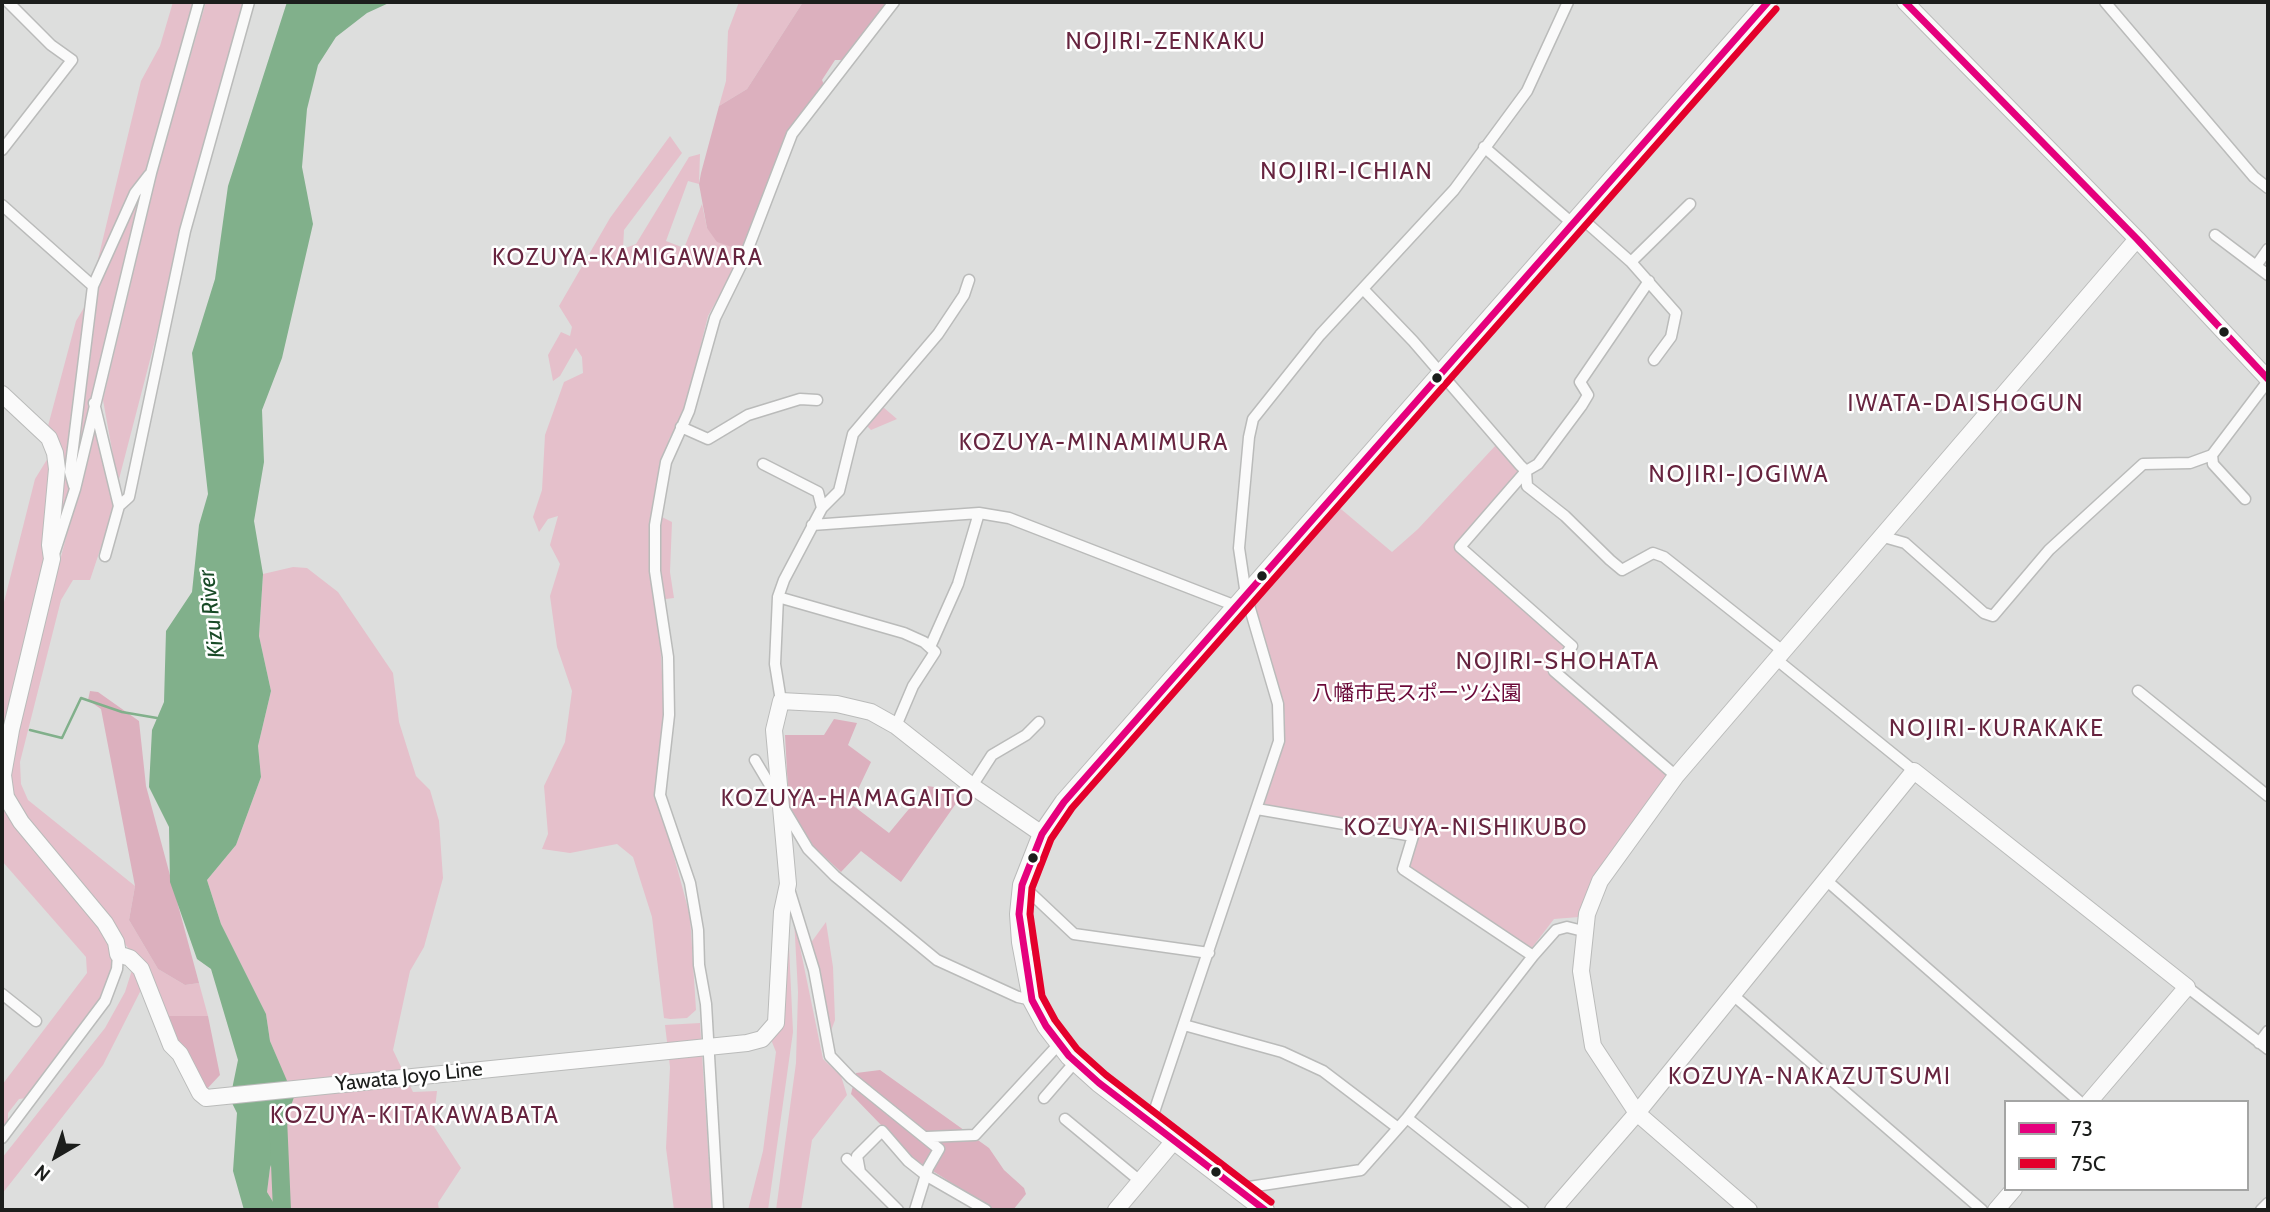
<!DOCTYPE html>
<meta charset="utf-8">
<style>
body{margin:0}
#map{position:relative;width:2270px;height:1212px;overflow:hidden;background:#dddedd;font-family:Cabin,sans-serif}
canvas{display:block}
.frame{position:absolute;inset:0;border:4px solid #1c1e1c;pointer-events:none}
.legend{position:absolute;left:2004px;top:1100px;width:245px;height:91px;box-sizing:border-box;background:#fff;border:2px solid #a4a5a4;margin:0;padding:9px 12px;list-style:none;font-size:21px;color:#1c1e1c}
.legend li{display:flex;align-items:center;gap:14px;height:35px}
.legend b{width:35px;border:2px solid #a4a5a4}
.north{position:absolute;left:21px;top:1121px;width:70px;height:70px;-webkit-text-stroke:5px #fff;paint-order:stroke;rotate:219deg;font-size:19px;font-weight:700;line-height:28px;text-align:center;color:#1c1e1c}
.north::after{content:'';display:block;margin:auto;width:24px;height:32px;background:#1c1e1c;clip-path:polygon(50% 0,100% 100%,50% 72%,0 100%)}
</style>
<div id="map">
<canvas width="2270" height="1212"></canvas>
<div class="frame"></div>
<ul class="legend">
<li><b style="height:9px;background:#e5007d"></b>73</li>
<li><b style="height:9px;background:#e4002b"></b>75C</li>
</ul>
<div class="north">N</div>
</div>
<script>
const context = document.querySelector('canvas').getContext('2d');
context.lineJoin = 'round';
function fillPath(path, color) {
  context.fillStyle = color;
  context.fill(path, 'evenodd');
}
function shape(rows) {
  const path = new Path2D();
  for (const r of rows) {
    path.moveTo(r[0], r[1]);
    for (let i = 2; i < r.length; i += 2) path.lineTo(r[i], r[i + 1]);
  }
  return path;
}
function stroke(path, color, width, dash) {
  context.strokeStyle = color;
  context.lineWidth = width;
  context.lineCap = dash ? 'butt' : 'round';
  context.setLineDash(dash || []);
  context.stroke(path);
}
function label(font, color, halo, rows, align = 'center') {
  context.font = font + ' Cabin,"Noto Sans JP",sans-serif';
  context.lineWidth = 5;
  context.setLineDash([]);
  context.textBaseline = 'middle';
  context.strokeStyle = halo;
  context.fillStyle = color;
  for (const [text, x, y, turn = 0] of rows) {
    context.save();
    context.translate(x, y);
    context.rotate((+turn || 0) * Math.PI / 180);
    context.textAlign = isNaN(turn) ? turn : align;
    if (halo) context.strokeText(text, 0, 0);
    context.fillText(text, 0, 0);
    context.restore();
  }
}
const green = shape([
 [173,2,197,2,147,175,93,280,141,81,160,46],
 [206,2,243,2,118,483,103,400,158,168],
 [739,2,803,2,747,89,719,106,726,81,728,31],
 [670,136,682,153,624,230,623,249,636,244,689,157,700,154,699,184,688,181,666,241,684,248,702,204,707,228,744,251,708,316,684,412,669,439,657,486,660,516,672,522,670,572,674,598,658,600,664,712,658,762,660,804,690,916,696,1010,687,1018,670,1019,664,1018,652,917,633,857,617,844,570,853,542,849,548,834,544,786,565,742,572,691,557,647,550,596,560,564,550,545,558,516,548,519,539,532,533,517,542,490,545,435,564,382,583,373,582,357,576,348,560,376,553,381,548,355,561,332,570,336,572,327,559,306,610,218],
 [144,186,75,466,56,537,57,443,48,426,76,321,97,286],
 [883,407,897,419,871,430,864,423],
 [97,418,114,508,90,580,73,580,61,600,20,762,21,784,28,800,135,886,129,920,158,969,185,985,199,983,208,1016,164,1016,141,964,20,814,8,780,16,730],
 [1496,445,1522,471,1455,546,1565,647,1550,670,1668,776,1599,869,1579,917,1554,919,1531,949,1410,868,1418,832,1264,805,1284,744,1285,720,1283,702,1251,597,1335,504,1392,552,1418,529],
 [51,453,45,581,2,765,2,610,35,479],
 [293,567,307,568,338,592,393,673,399,722,416,776,430,790,439,821,443,878,424,947,410,971,393,1050,413,1092,437,1091,433,1125,461,1168,438,1203,439,1210,278,1210,267,1192,270,1168,293,1096,270,1041,266,1014,221,924,207,880,236,845,261,777,258,746,271,691,259,636,263,574],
 [2,786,109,943,112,960,110,976,98,1002,27,1098,19,1099,8,1113,8,1122,2,1131,2,1085,87,973,86,957,2,861],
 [787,903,793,1032,768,1210,748,1210,763,1151,776,1052,770,1037],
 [794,918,823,1059,841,1076,847,1095,812,1140,801,1210,776,1210,796,1063,798,992],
 [826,922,833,967,835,1020,829,1036,810,944],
 [132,970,137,972,142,988,103,1065,2,1194,2,1158,105,1028,125,992],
 [700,1023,712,1210,674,1210,666,1148,670,1067,665,1025]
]);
const forest = shape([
 [803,2,890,2,845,60,835,60,822,80,825,87,789,133,744,251,717,242,707,228,699,184,701,173,719,106,747,89],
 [90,691,98,692,139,721,146,786,199,983,185,985,158,969,129,920,135,886,101,709,88,700],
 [834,719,857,723,848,745,871,762,851,804,889,833,928,786,964,792,901,882,861,851,841,872,813,846,789,807,785,735,824,735],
 [164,1016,208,1016,220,1075,205,1091],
 [880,1070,989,1148,1004,1170,1024,1188,1026,1194,1013,1210,994,1210,914,1159,851,1094,856,1073]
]);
const water = shape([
 [287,2,391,2,367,13,336,37,318,65,307,109,302,167,313,224,282,358,262,410,264,462,254,521,263,574,259,636,271,691,258,746,261,777,236,845,207,880,221,924,266,1014,270,1041,294,1097,270,1168,267,1192,278,1210,244,1210,233,1171,237,1113,230,1099,238,1060,211,969,197,959,170,882,169,827,149,787,152,730,164,702,166,631,192,592,199,525,208,494,192,353,215,279,228,186]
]);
const stream = shape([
 [30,730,62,738,81,698,122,712,157,718]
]);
const river = shape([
 [278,1118,282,1210]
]);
const street = shape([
 [2105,2,2254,177,2268,188],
 [1484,147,1572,223],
 [2,150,72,60,51,45,8,2],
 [2,205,93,286],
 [1579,216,1631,262,1690,204],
 [2215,235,2268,275],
 [1631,262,1676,313,1671,337,1654,360],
 [2256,266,2268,249],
 [1649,281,1580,382,1588,395,1582,405,1538,464,1526,471,1460,547,1572,646,1554,671,1676,776],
 [1364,290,1413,341,1520,465,1526,471,1527,486,1565,516,1610,560,1622,570,1653,553,1664,557,1784,652],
 [94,403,119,506],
 [681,427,708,439,748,415,800,399,817,400],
 [2212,455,2213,464,2245,499],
 [763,464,818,492,822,508],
 [74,486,70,472,93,286,135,193,149,175],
 [812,525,979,513,1009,518,1236,606],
 [1884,537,1905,543,1984,613,1993,616,2049,550,2143,464,2190,463,2212,455,2268,381],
 [55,551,75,489,151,173,199,2],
 [105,556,119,506,129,497,185,231,249,2],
 [778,597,904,633,924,642,935,652,913,686,896,726],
 [930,647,958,584,979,513],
 [1777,660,1914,771],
 [2138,691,2268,796],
 [781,701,775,664,778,597,784,580,822,508,839,491,853,434,938,334,964,295,969,280],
 [755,760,808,849,835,876,937,960,1018,997,1032,1000],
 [972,786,992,755,1026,735,1039,722],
 [1257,809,1413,836,1403,869,1533,956],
 [1826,880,2080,1102],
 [1022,885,1074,934,1209,953],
 [789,889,814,970,830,1056,851,1078,939,1149,928,1168,915,1210],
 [2187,987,2268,1049],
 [2,994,36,1021],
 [1733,995,1982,1210],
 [1184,1025,1282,1052,1323,1071,1398,1128],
 [2259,1043,2268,1031],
 [1044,1098,1075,1062],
 [1407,1118,1523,1210],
 [1065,1119,1140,1181],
 [1150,1124,1279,741,1278,704,1246,595,1239,548,1249,437,1253,419,1320,335,1454,190,1527,91,1568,2],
 [927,1137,975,1135,1059,1044],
 [2,1138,105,1001,117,969,118,954],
 [847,1159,898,1210],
 [860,1172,857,1156,882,1131,908,1161,927,1176,986,1210],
 [1236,1189,1361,1170,1407,1118,1533,956,1556,930,1567,927,1583,931],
 [718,1210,706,1004,699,965,698,930,690,883,660,795,669,715,668,657,655,571,655,525,666,462,689,411,715,318,744,259,792,134,894,2],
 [2261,1210,2268,1203]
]);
const secondary = shape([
 [1905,2,2137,239,2268,379],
 [2,394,49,438,55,453,57,469,50,545,52,559,11,730,3,775,6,797,21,822,105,923,116,942,118,954,130,958,141,969,171,1045,180,1054,200,1093,206,1098,747,1043,762,1039,776,1023,782,912,788,884,774,730,781,701,837,704,871,712,896,726,972,786,1042,834],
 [1116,1210,1173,1142],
 [1553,1210,1637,1113,1914,771,2187,987,2089,1102],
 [1749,1210,1637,1113,1593,1046,1581,971,1587,914,1600,881,1676,776,2137,239],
 [1996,1210,2014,1189]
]);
const primary = shape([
 [1265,1210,1099,1083,1069,1056,1046,1026,1032,1000,1021,942,1019,914,1022,885,1042,834,1064,802,1768,2]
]);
const bus1 = shape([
 [1905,2,2137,239,2268,379],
 [1265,1210,1099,1083,1069,1056,1046,1026,1032,1000,1019,914,1022,885,1042,834,1064,802,1768,2]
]);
const bus2 = shape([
 [1271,1202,1106,1075,1077,1049,1055,1020,1042,996,1030,914,1032,888,1051,839,1072,808,1776,9]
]);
const markers = [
 [2224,332,6,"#1c1e1c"],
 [1437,378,6,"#1c1e1c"],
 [1262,576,6,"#1c1e1c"],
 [1033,858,6,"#1c1e1c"],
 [1216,1172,6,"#1c1e1c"]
];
const parkNames = [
 ["八幡市民スポーツ公園",1417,694]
];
const streetNames = [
 ["Yawata Joyo Line",409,1077,-6]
];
const neighbourhoodNames = [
 ["NOJIRI-ZENKAKU",1166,42],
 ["NOJIRI-ICHIAN",1347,172],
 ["KOZUYA-KAMIGAWARA",628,258],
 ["IWATA-DAISHOGUN",1966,404],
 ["KOZUYA-MINAMIMURA",1094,443],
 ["NOJIRI-JOGIWA",1739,475],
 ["NOJIRI-SHOHATA",1558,662],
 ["NOJIRI-KURAKAKE",1997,729],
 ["KOZUYA-HAMAGAITO",848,799],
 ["KOZUYA-NISHIKUBO",1466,828],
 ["KOZUYA-NAKAZUTSUMI",1810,1077],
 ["KOZUYA-KITAKAWABATA",415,1116]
];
const waterNames = [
 ["Kizu River",212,614,-97]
];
fillPath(green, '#e5c0cb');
fillPath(forest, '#dcb0be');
fillPath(water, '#81b08b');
stroke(stream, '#81b08b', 2.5);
stroke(river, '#81b08b', 18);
stroke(street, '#babbba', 13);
stroke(secondary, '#babbba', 18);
stroke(primary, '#babbba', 20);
stroke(street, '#fafafa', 10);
stroke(secondary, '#fafafa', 16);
stroke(primary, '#fafafa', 18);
stroke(bus1, '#e5007d', 7);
stroke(bus2, '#e4002b', 7);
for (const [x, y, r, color] of markers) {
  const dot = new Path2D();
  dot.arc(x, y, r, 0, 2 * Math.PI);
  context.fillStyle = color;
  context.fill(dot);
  stroke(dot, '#fff', 2.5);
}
label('21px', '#6b0939', '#fff', parkNames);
label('21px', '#1c1e1c', '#fff', streetNames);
context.letterSpacing = '2px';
label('23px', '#67243f', '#fff', neighbourhoodNames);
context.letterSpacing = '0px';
label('italic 23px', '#184a26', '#fff', waterNames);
</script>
